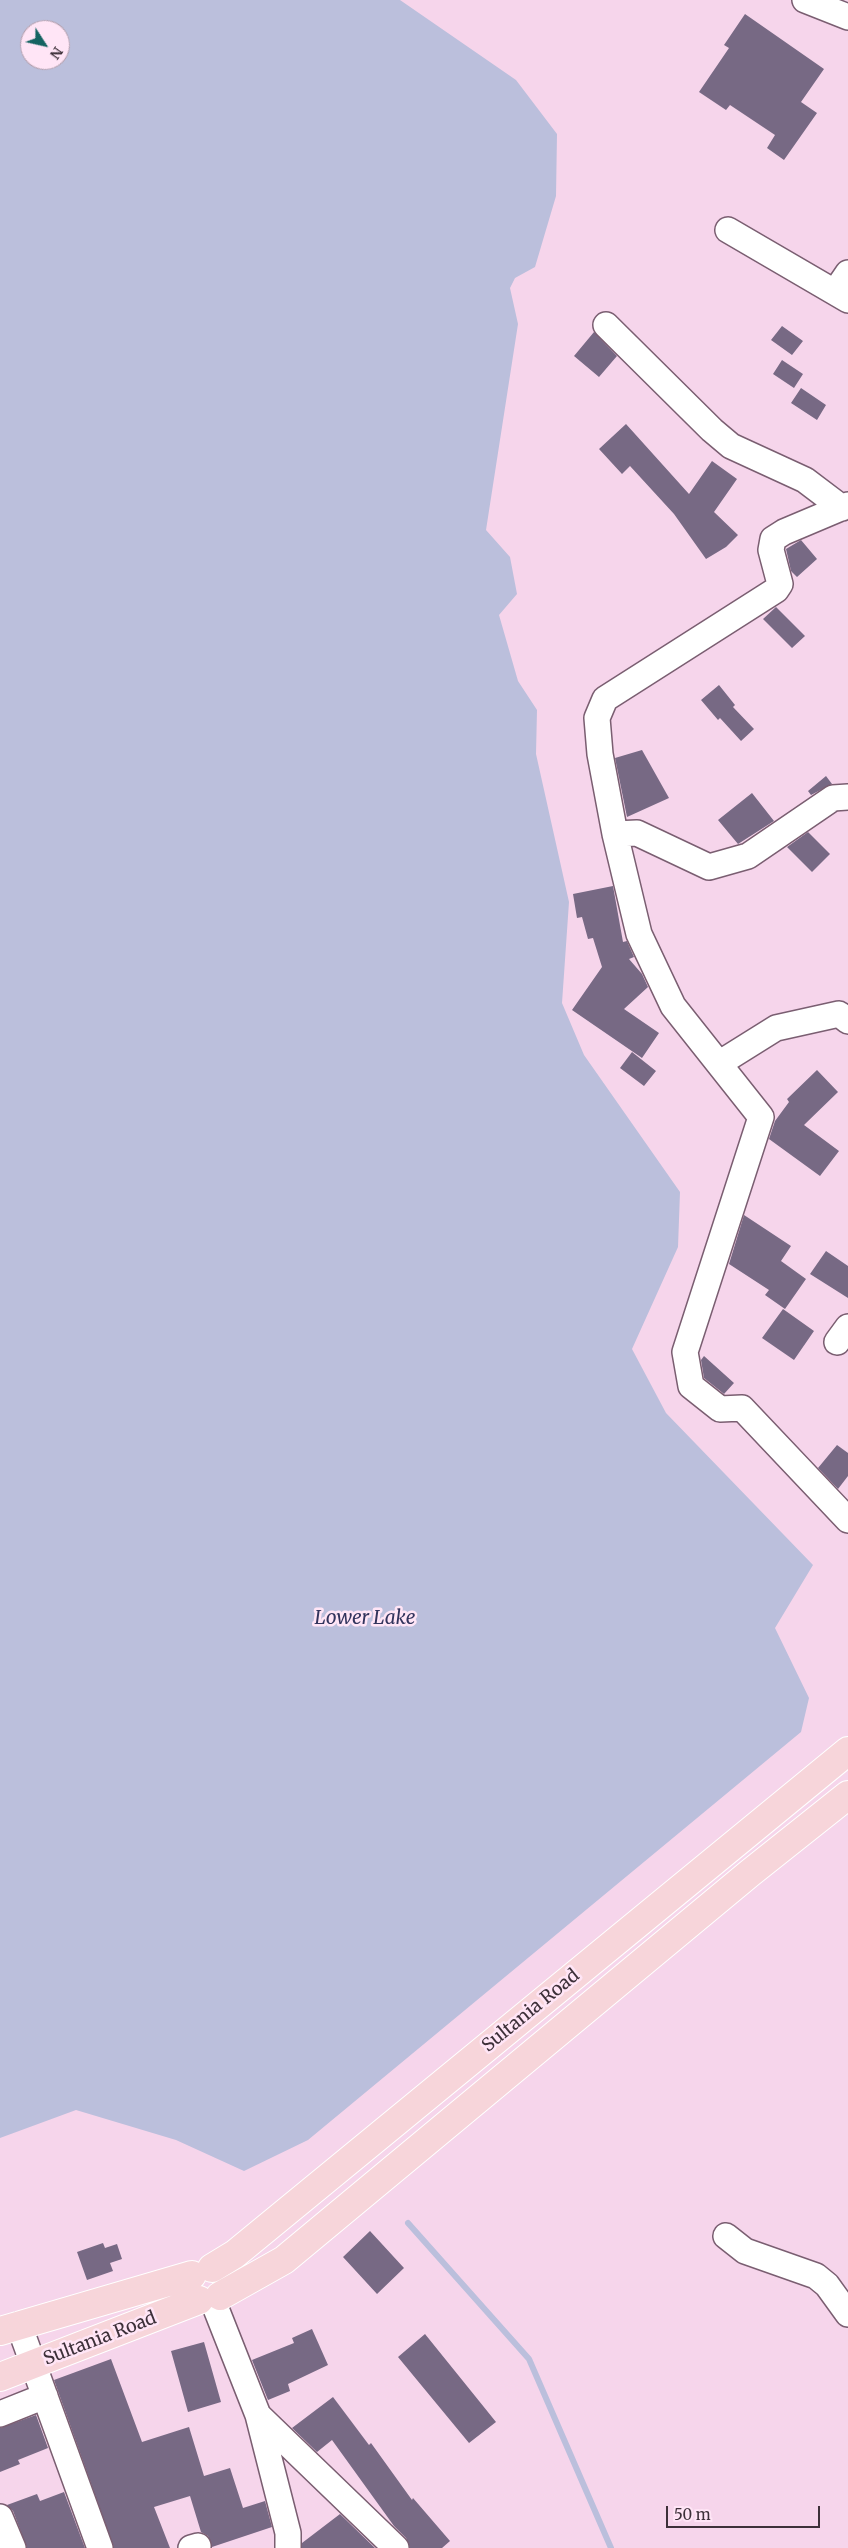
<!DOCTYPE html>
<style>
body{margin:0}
#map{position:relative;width:848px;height:2548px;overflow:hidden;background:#f6d5eb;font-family:Merriweather,serif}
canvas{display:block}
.north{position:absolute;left:20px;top:20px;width:50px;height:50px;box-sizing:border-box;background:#ffe5f6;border:1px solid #b19daa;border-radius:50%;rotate:125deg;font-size:14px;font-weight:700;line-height:20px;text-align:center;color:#3d3039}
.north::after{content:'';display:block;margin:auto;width:18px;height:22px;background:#146361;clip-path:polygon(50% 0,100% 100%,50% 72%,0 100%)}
.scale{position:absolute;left:666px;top:2506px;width:154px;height:22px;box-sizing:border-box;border:2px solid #3d3039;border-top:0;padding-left:6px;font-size:15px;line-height:18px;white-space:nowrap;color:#3d3039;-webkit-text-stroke:4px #ffe5f6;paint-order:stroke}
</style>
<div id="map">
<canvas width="848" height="2548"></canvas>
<div class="north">N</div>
<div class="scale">50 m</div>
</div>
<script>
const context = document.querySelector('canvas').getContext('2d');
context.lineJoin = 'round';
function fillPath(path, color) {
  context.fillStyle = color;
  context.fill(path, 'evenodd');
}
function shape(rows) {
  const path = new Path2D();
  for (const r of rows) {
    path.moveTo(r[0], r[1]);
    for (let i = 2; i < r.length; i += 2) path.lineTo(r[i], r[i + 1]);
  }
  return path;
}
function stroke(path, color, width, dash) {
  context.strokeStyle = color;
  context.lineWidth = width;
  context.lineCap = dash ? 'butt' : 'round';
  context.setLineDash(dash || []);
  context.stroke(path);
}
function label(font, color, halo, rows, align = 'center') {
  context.font = font + ' Merriweather,serif';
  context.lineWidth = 5;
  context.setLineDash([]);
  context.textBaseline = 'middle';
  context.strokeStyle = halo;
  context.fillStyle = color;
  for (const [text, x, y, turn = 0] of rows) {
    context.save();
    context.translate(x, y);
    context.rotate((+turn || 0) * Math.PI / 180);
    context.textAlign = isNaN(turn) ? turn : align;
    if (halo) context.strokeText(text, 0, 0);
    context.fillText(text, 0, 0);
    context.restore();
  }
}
const water = shape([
 [0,0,400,0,516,80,557,134,556,196,535,267,515,278,510,288,518,324,486,530,510,557,517,594,499,615,518,681,537,710,536,754,569,902,562,1003,584,1055,680,1192,678,1247,632,1349,666,1413,813,1565,775,1628,809,1698,801,1732,308,2140,244,2171,176,2140,76,2110,0,2138],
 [30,30,60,30,60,60,30,60]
]);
const stream = shape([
 [408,2223,529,2359,611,2548]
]);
const building = shape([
 [745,14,824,69,801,102,817,113,784,160,767,148,775,135,730,105,726,110,699,92,729,48,724,45],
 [782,326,803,341,792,355,771,340],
 [594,332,617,356,599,377,574,356],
 [782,360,803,374,794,388,773,374],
 [801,388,826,405,817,420,791,403],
 [626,424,689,494,712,461,737,479,714,512,738,535,726,547,706,559,674,514,630,466,622,474,599,449],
 [801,540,817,559,797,577,791,571,786,549],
 [776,607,805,636,792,648,763,619],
 [719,685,735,705,733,707,754,729,741,741,720,718,718,720,701,700],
 [642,750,669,798,627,817,615,758],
 [826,776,832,784,811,795,808,791],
 [752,793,774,821,738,844,718,820],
 [808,832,830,854,812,872,787,847],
 [613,886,623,942,627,941,634,957,629,959,642,974,648,987,624,1009,659,1033,642,1058,572,1010,602,967,593,938,588,939,582,917,577,918,573,894],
 [632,1052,656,1071,644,1086,620,1068],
 [817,1070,838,1092,804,1125,839,1151,820,1176,769,1139,775,1121,789,1102,787,1099],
 [744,1215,791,1246,781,1261,806,1279,785,1309,765,1295,769,1290,729,1264],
 [826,1251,848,1266,848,1298,810,1274],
 [783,1309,814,1331,794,1360,762,1338],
 [704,1356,734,1383,724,1394,704,1378,701,1360],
 [837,1445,848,1453,848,1476,838,1489,818,1468],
 [370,2231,404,2268,377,2294,343,2257],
 [103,2243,105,2248,117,2244,122,2259,110,2263,113,2271,87,2280,77,2252],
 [312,2329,328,2365,288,2384,290,2391,268,2400,252,2360,294,2343,292,2338],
 [425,2334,496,2422,469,2443,398,2357],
 [204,2342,221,2402,188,2412,171,2351],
 [111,2359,142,2442,189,2427,204,2476,230,2468,243,2508,265,2501,272,2527,212,2547,208,2536,201,2532,190,2496,154,2507,170,2548,114,2548,54,2380],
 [333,2397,369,2445,371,2443,412,2500,413,2498,450,2541,442,2548,410,2548,406,2538,394,2526,332,2440,317,2452,292,2428],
 [36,2415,48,2448,18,2460,20,2464,0,2472,0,2428],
 [64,2492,85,2548,27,2548,13,2511,7,2505,37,2494,40,2501],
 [340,2514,375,2548,302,2548,302,2543]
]);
const minor = shape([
 [805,0,848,17],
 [728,230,848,300],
 [835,292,848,273],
 [606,325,712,430,731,446,805,480,842,508],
 [848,505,784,532,773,539,771,550,780,584,776,590,605,699,597,718,600,754,615,834,639,934,673,1006,761,1117,685,1352,691,1386,720,1409,742,1408,848,1520],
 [615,834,637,833,709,867,748,856,833,798,848,797],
 [720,1063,776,1028,839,1014,848,1021],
 [837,1342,848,1327],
 [726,2236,745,2251,816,2276,827,2285,848,2314],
 [213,2301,258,2415,288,2533,288,2548],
 [19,2325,100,2548],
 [0,2414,45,2396],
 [258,2415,396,2548],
 [0,2517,13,2548],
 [191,2548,198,2546]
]);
const major = shape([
 [212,2268,235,2254,848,1751],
 [220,2296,284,2260,750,1873,848,1795],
 [0,2331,192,2275],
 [0,2377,199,2300]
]);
const streetNames = [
 ["Sultania Road",531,2011,-39],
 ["Sultania Road",100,2339,-21]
];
const waterNames = [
 ["Lower Lake",365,1619]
];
fillPath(water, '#bbbfdc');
stroke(stream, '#bbbfdc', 6);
fillPath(building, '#776984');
stroke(minor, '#7a5e71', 28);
stroke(major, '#fff', 30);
stroke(minor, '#fff', 25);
stroke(major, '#f7d5da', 28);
label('18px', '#3d3039', '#ffe5f6', streetNames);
label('italic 19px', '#32345d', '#ffe5f6', waterNames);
</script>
